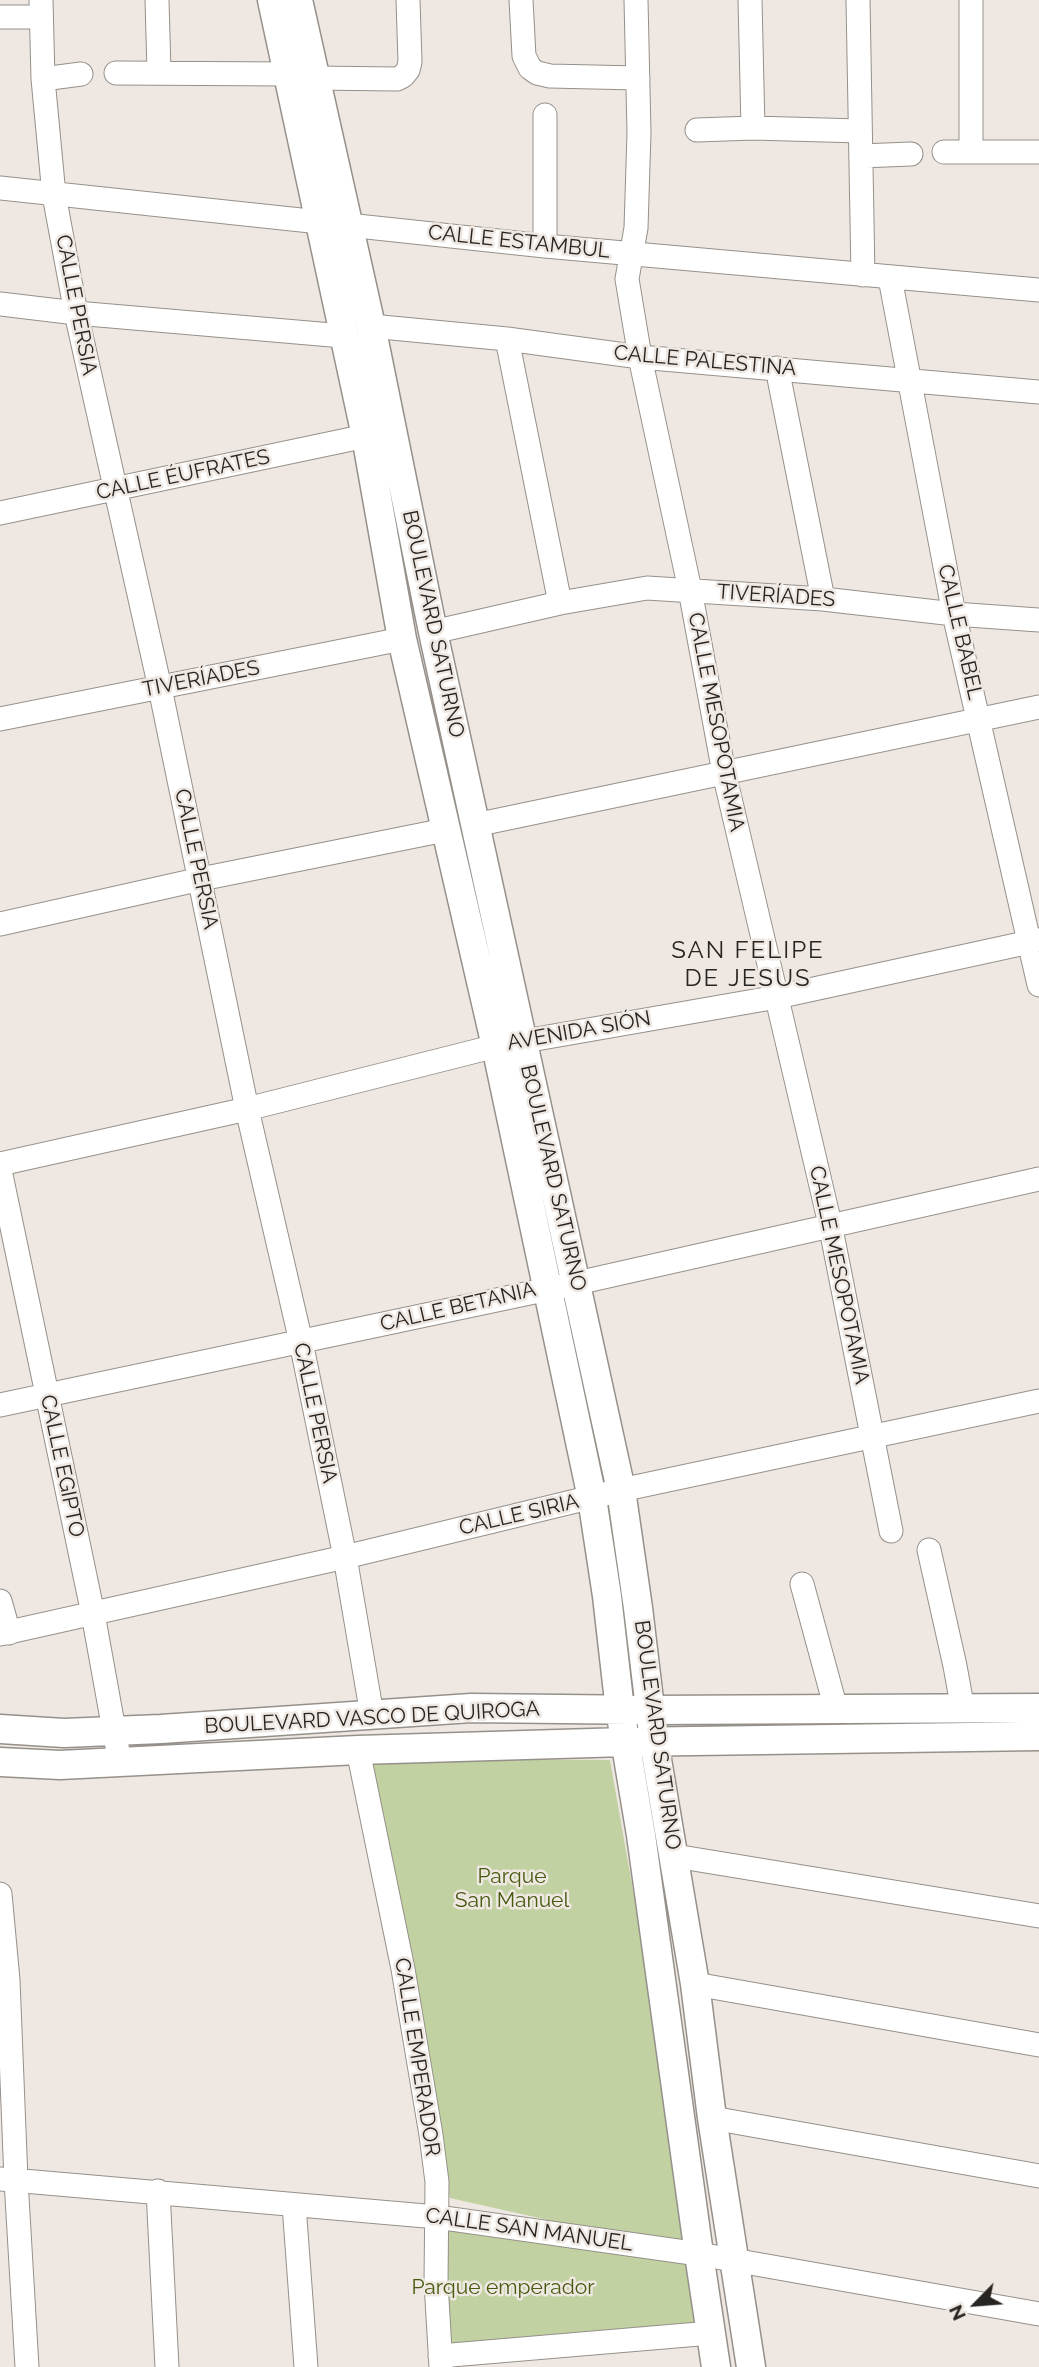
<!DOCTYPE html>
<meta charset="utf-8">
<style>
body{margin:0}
#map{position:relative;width:1039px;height:2367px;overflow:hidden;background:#efe8e2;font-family:Raleway,sans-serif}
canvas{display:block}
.north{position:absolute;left:941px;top:2269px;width:70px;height:70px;-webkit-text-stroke:5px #efe8e2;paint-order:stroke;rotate:245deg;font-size:19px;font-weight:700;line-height:28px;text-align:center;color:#272422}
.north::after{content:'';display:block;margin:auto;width:24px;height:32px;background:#272422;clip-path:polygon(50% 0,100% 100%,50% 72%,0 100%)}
</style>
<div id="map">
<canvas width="1039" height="2367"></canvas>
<div class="north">N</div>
</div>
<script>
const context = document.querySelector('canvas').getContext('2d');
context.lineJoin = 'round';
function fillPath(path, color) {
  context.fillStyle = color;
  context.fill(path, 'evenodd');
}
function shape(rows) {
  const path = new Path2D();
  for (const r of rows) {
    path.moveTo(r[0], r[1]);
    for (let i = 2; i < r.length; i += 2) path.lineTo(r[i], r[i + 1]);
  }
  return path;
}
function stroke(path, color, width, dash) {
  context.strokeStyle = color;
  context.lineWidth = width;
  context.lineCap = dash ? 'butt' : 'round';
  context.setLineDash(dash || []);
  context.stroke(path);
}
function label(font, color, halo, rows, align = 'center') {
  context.font = font + ' Raleway,sans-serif';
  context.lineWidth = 5;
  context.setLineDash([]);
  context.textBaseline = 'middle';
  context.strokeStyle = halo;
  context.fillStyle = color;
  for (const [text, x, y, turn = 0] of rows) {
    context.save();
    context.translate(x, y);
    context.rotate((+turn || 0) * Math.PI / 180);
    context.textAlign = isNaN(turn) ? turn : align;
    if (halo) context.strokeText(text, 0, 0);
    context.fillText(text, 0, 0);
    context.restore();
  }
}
const green = shape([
 [366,1758,610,1760,711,2333,440,2356,437,2217,686,2251,450,2198]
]);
const minor = shape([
 [41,0,43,79,54,195,76,313,160,688,247,1109,301,1342,345,1557,372,1715],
 [157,0,159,72],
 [521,0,524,56,530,68,537,73,550,76,638,78],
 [636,0,639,133,636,228,627,279,640,357,690,590,724,773,830,1224,891,1531],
 [750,0,753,128],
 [858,0,863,275],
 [971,0,971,152],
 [0,17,41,17],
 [116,73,289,74],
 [314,78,397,79,403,76,408,70,410,62,408,0],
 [43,79,81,74],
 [545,115,545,246],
 [697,130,753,128,860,131],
 [944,152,1039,152],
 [861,156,911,154],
 [0,188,545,246,1039,290],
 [890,278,954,614,1039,985],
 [0,304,76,313,343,336],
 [371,326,507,339,640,357,1039,392],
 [507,339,560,603],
 [777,368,823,599],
 [0,513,366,436],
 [433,632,560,603,647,588,823,599,954,614,1039,620],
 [0,719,402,639],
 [475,825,1039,707],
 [0,924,201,879,445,830],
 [0,1164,247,1109,496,1046,777,997,1039,940],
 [0,1170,93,1614,120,1763],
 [0,1405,577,1283,1039,1179],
 [929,1550,955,1666,963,1710],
 [802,1584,836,1709],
 [0,1601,9,1633],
 [0,1634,345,1557,621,1490,1039,1401],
 [358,1750,403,1969,431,2135,437,2182,436,2283,441,2367],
 [675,1856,1039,1916],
 [0,1894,8,1980,16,2180,27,2367],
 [695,1984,1039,2045],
 [712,2118,1039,2176],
 [0,2179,437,2217,699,2254,1039,2314],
 [158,2191,167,2367],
 [294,2205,306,2367],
 [440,2356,711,2333]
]);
const tertiary = shape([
 [272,0,366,436,402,639,496,1046,592,1498,607,1596,620,1710,641,1835,699,2254,716,2367],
 [298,0,371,326,433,632,621,1490,638,1608,654,1742,695,1984,712,2118,751,2367],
 [0,1729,64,1733,161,1729,471,1708,652,1710,1039,1708],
 [0,1762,60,1765,358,1750,625,1742,1039,1736]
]);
const streetNames = [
 ["CALLE ESTAMBUL",519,242,6],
 ["CALLE PERSIA",76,305,79],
 ["CALLE PALESTINA",705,361,5],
 ["CALLE ÉUFRATES",183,475,-12],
 ["TIVERÍADES",776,596,4],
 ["BOULEVARD SATURNO",433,624,78],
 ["CALLE BABEL",960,632,77],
 ["TIVERÍADES",201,679,-11],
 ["CALLE MESOPOTAMIA",716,722,79],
 ["CALLE PERSIA",196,859,78],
 ["AVENIDA SIÓN",579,1031,-10],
 ["BOULEVARD SATURNO",553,1178,77],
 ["CALLE MESOPOTAMIA",839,1275,78],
 ["CALLE BETANIA",458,1307,-13],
 ["CALLE PERSIA",315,1413,78],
 ["CALLE EGIPTO",62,1466,78],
 ["CALLE SIRIA",519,1515,-13],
 ["BOULEVARD VASCO DE QUIROGA",372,1718,-3],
 ["BOULEVARD SATURNO",657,1735,82],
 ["CALLE EMPERADOR",417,2057,81],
 ["CALLE SAN MANUEL",529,2230,8]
];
const parkNames = [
 ["Parque",512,1877],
 ["San Manuel",512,1901],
 ["Parque emperador",503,2288]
];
const quarterNames = [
 ["SAN FELIPE",748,951],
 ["DE JESUS",748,979]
];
fillPath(green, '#c1d1a1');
stroke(minor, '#96908a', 25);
stroke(tertiary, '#96908a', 31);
stroke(minor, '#fff', 23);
stroke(tertiary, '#fff', 28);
label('21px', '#272422', '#efe8e2', streetNames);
label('21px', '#485a10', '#efe8e2', parkNames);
context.letterSpacing = '2px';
label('24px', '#272422', '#efe8e2', quarterNames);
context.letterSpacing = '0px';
</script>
